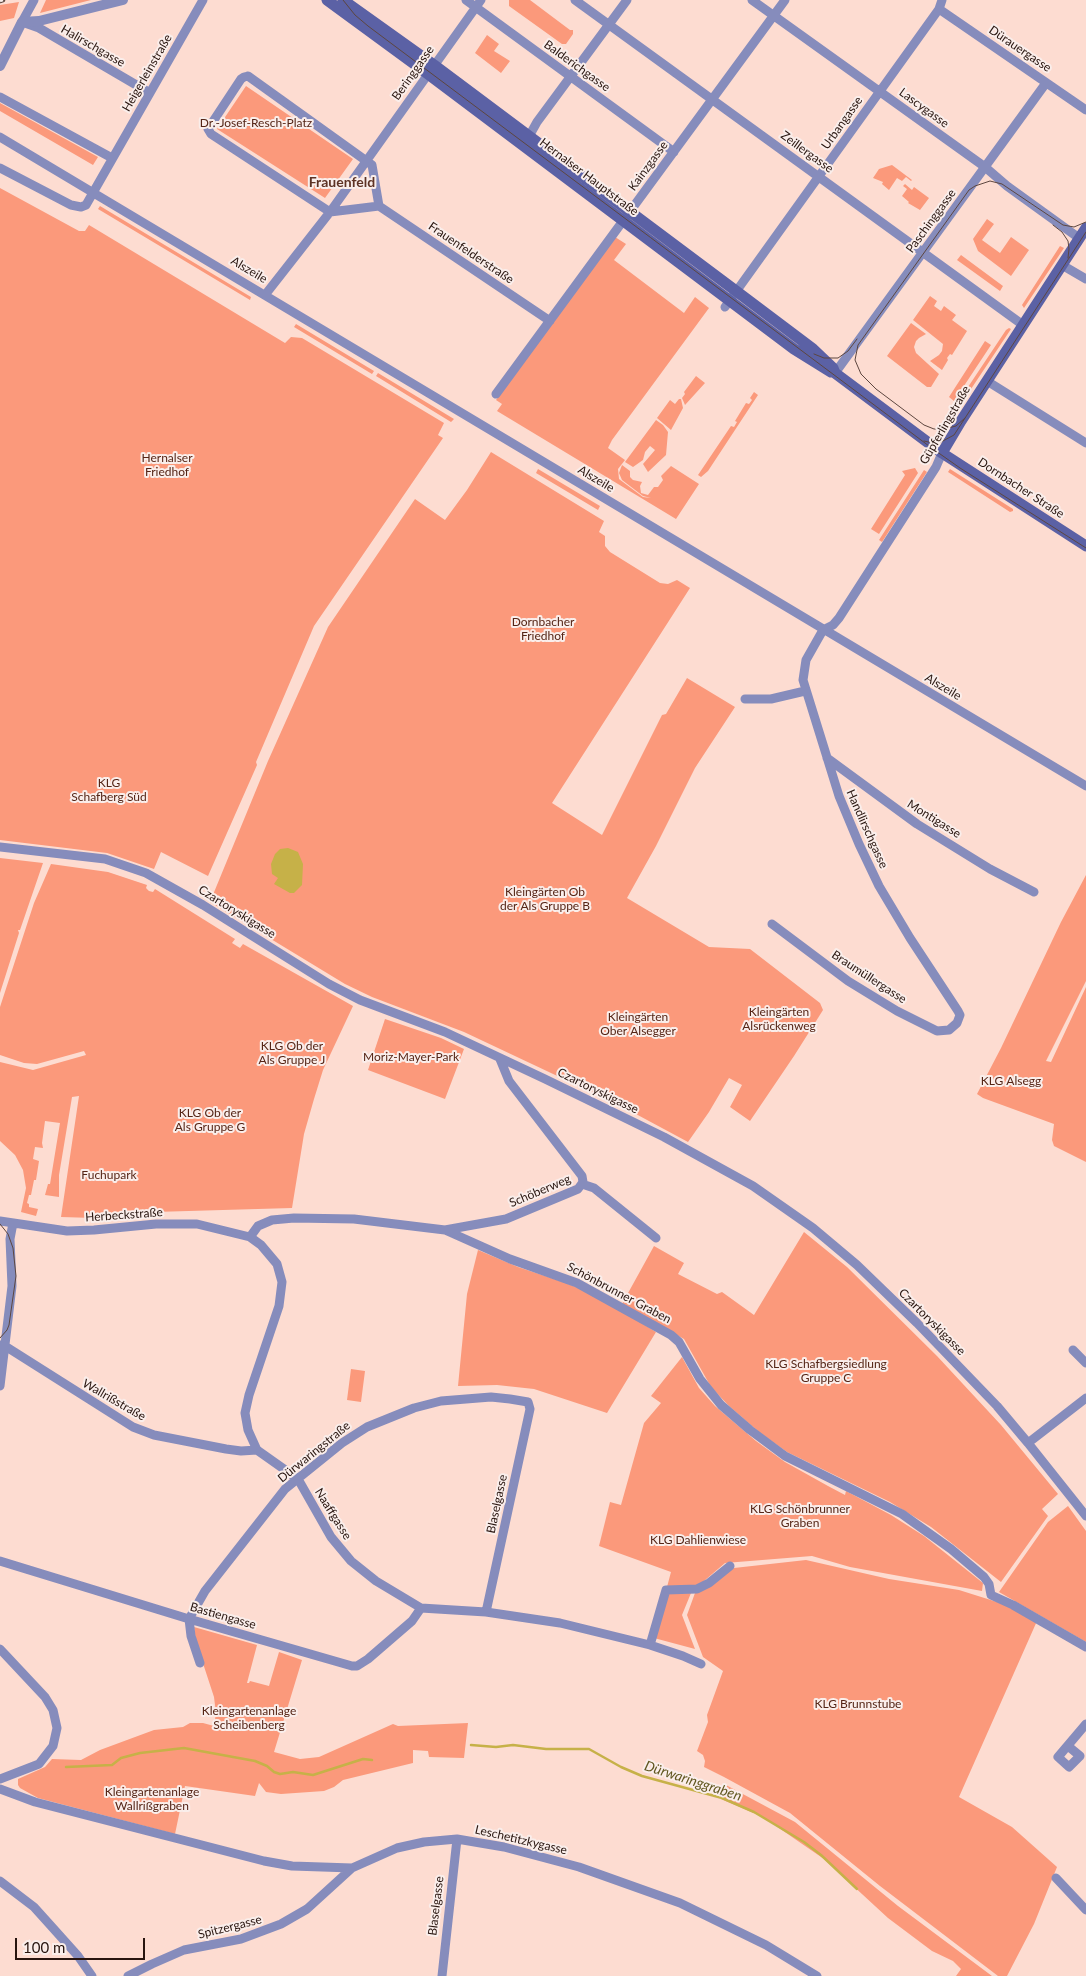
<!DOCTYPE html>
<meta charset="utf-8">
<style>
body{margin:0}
#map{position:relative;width:1086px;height:1976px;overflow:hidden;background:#fddcd1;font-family:Lato,sans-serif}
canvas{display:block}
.scale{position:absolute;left:15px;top:1938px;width:130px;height:22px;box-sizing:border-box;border:2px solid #28150f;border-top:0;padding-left:6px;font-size:15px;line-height:18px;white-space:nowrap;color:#28150f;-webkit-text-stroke:4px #faeeeb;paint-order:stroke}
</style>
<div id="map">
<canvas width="1086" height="1976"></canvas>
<div class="scale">100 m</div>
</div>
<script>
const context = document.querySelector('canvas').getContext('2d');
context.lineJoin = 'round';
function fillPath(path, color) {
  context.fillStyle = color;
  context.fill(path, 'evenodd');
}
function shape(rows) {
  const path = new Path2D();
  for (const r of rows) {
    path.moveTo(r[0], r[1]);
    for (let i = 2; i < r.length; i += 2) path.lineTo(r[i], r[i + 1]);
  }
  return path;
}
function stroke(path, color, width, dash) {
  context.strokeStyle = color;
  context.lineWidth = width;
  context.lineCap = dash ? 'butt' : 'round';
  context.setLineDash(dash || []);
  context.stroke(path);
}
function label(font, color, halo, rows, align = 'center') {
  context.font = font + ' Lato,sans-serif';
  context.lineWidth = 4;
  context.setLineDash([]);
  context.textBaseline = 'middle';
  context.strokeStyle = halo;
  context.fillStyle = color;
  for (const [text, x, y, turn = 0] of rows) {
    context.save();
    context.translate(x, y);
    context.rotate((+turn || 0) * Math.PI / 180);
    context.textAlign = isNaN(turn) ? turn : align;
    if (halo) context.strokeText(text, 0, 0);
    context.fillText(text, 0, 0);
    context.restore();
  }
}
const green = shape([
 [46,0,91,0,40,13],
 [509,0,530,0,570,30,573,30,573,34,566,44,562,44,509,6],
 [19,2,14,18,0,21,0,5],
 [487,35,499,44,494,51,510,61,501,73,475,53],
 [246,86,353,159,325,198,217,129],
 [0,103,98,157,93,165,0,111],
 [892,165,912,180,911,181,906,177,902,181,897,178,889,190,882,184,883,182,873,178,879,169],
 [905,184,912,190,914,187,929,198,920,210,908,203,909,202,902,196,907,189,903,186],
 [0,188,79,231,85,231,89,225,285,343,291,337,302,338,444,423,438,435,443,438,314,626,256,762,257,765,208,876,161,852,154,869,107,853,0,840],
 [100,206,251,297,250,300,98,209],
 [987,219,994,224,982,240,1000,253,1011,237,1029,250,1011,276,978,251,973,239],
 [615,237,626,244,614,260,684,313,695,297,709,308,612,440,608,448,625,460,618,469,619,479,643,497,651,498,643,496,622,480,619,473,622,465,630,471,630,477,633,480,642,482,640,486,641,493,648,495,654,487,658,487,663,480,661,476,671,466,699,484,676,519,497,411,502,404,496,400],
 [1060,246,1064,248,1024,308,1022,305],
 [961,255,1003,286,1000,291,957,260],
 [930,296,937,301,934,306,941,311,944,306,956,315,952,320,967,331,952,355,950,354,947,358,948,360,942,370,930,361,939,355,942,351,943,344,913,320],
 [911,323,926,334,919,338,916,341,914,347,916,353,939,374,931,387,927,387,887,356],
 [296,324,374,371,372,374,294,327],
 [1009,328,1011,329,971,389,968,387,1006,330],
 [985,341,991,345,954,401,949,397],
 [378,373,454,419,451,422,376,376],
 [696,376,705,383,685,405,682,398,685,394,684,392],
 [754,392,758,395,708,471,701,477,698,475,731,426,734,427,737,422,735,421,746,403,749,404,752,400,750,398],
 [679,399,681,399,683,408,671,430,657,418,670,400,675,404],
 [656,420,663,425,668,432,666,455,648,472,643,464,655,450,650,446,645,452,643,460,633,467,625,462],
 [491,452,604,521,599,532,605,536,605,546,610,552,660,583,668,584,677,580,690,588,552,803,602,835,662,715,666,714,687,678,735,707,695,768,656,846,627,898,709,947,750,949,820,1003,823,1010,818,1018,794,1056,750,1121,730,1107,742,1085,729,1078,709,1112,688,1142,621,1106,464,1032,372,997,345,984,210,902,268,761,328,627,415,499,445,520,467,490],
 [915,468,918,473,879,534,871,529,905,475,902,471],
 [538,469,600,506,598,510,536,473],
 [950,469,1013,509,1013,511,1010,512,948,472],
 [924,470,927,472,882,542,879,540],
 [0,858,43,863,20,930,18,930,19,933,0,993],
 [51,864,108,872,147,885,146,888,149,891,153,892,155,889,235,939,232,943,240,948,243,944,353,1006,323,1070,314,1099,304,1134,292,1208,154,1212,94,1218,61,1217,79,1096,72,1097,59,1175,59,1197,45,1195,48,1184,50,1184,60,1123,45,1121,42,1143,43,1148,35,1147,33,1159,39,1161,36,1180,34,1180,31,1195,29,1195,27,1203,29,1204,29,1207,38,1209,36,1216,21,1212,26,1188,23,1170,15,1155,0,1141,0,1062,33,1070,86,1055,84,1051,37,1064,24,1063,0,1055,0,1007,34,903],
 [1086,875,1086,981,1046,1061,1051,1062,1086,987,1086,1162,1054,1146,1052,1140,1054,1124,983,1098,977,1094,1001,1048,1061,922],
 [385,1019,441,1038,464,1049,445,1099,368,1070],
 [804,1232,847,1267,937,1356,1001,1425,1058,1494,1042,1509,1048,1516,1001,1582,931,1527,890,1502,787,1452,759,1432,729,1406,711,1387,684,1339,622,1304,654,1246,684,1263,678,1274,717,1294,722,1292,754,1315],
 [478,1250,518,1267,563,1282,596,1295,656,1332,607,1413,534,1389,497,1385,458,1386,467,1294],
 [682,1357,699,1388,715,1406,756,1441,785,1462,828,1486,845,1495,846,1491,891,1515,924,1536,983,1583,982,1591,850,1567,812,1556,725,1563,697,1587,667,1587,671,1572,599,1546,610,1502,621,1505,644,1423,661,1403,651,1396],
 [351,1369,365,1371,361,1402,347,1400],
 [1068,1506,1086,1531,1086,1642,999,1592,1048,1522],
 [806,1560,889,1579,959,1590,1013,1607,1037,1621,959,1797,1012,1827,1057,1867,1034,1924,1007,1976,998,1976,880,1886,790,1813,724,1777,704,1767,705,1761,703,1755,697,1751,708,1722,707,1715,723,1671,703,1657,687,1615,695,1593,734,1568],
 [691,1593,682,1615,695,1649,654,1638,667,1594],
 [194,1627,257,1645,247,1683,249,1683,250,1681,269,1686,279,1652,302,1660,274,1752,300,1759,319,1757,393,1724,398,1726,468,1723,464,1758,429,1757,428,1751,413,1750,413,1763,343,1780,334,1787,324,1791,281,1794,266,1792,259,1783,255,1796,185,1786,175,1834,38,1798,20,1788,18,1785,18,1779,45,1767,52,1759,81,1760,100,1750,154,1730,183,1727,190,1723,203,1723,214,1726,216,1713,214,1697,196,1642],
 [726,1785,795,1822,898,1906,992,1976,956,1976,961,1969,953,1961,932,1951,888,1918,824,1859,763,1817,721,1799]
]);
const water = shape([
 [288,848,298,852,303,864,302,885,294,893,290,893,274,884,278,878,272,874,271,864,275,854,280,849]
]);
const stream = shape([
 [471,1745,496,1747,513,1745,546,1749,589,1749,621,1767,642,1776,722,1798,754,1812,804,1842,821,1855,857,1889],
 [66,1767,112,1765,121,1758,140,1753,184,1748,255,1761,267,1766,274,1772,280,1774,293,1772,313,1775,363,1759,372,1760]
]);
const minor = shape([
 [34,0,22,22,39,28,150,93],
 [466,0,674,152],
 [575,0,1023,325],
 [752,0,985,167,1007,186,1079,238],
 [939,9,1086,110],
 [248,76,372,165,379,206,330,212,211,134,208,129,210,126,241,79,244,77,248,76],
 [0,97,112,158],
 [0,137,1086,786],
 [527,140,537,122,627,0],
 [0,168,71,205,81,207,86,205,203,0],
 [379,206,550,321],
 [1062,265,1086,279],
 [265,295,330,212,481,0],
 [725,307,939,9,942,0],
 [835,373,1046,83],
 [987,381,1086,443],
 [496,394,785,0],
 [823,630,833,625,839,618,936,467,942,453],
 [745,699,771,699,805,691],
 [827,758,917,824,990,869,1034,892],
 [0,847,105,859,146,873,203,905,329,984,360,1000,445,1032,545,1079,664,1137,753,1186,813,1228,857,1265,917,1323,997,1406,1028,1443,1086,1516],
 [772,924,848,981,897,1011,937,1031,949,1030,957,1023,960,1015,958,1011,910,938,879,886,859,844,839,796,803,680,806,660,823,630],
 [582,1184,594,1188,656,1238],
 [0,1221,67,1231,94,1230,156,1224,197,1224,250,1237,261,1245,277,1264,282,1282,279,1306,249,1395,245,1413,248,1430,257,1450,298,1479,331,1537,351,1561,376,1581,421,1608,486,1612,560,1623,650,1645,683,1656,701,1664],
 [445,1230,506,1219,578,1189,583,1182,582,1176,509,1081,500,1059],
 [250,1237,258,1226,272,1220,294,1218,354,1219,445,1230,510,1259,577,1283,671,1335,679,1342,700,1379,721,1405,750,1430,785,1456,902,1514,951,1549,984,1577,989,1584,991,1595,1013,1605,1086,1647],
 [0,1345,5,1346,133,1427,154,1435,226,1449,241,1451,257,1450],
 [1073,1350,1086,1363],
 [0,1386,12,1286,10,1239,13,1223],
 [1028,1443,1086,1398],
 [0,1561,189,1619,352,1666,357,1666,368,1659,412,1621,421,1608],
 [650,1645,666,1590,697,1589,709,1583,730,1566],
 [0,1649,45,1697,53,1710,57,1728,53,1746,39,1764,0,1779],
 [200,1663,191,1636,189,1619,205,1591,285,1489,342,1443,367,1427,414,1408,441,1401,491,1397,510,1399,528,1402,530,1409,486,1612],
 [1068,1746,1080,1756,1069,1767,1058,1757,1086,1724],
 [0,1789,35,1802,264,1861,292,1866,352,1868,397,1848,424,1842,457,1839,504,1847,579,1867,680,1903,766,1945,817,1976],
 [1056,1878,1086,1910],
 [0,1881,34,1907,52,1927,78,1956,92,1976],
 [128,1976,152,1964,184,1950,241,1939,281,1924,307,1909,352,1868],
 [442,1976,457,1839]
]);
const tertiary = shape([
 [0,66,22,22,39,21,123,0]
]);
const secondary = shape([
 [327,0,428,74,794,349,831,372],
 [343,0,434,65,736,291,813,349,833,368,835,373,942,453,1086,546],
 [942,453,961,421,1086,228]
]);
const tram = shape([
 [343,0,355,15,368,26,933,449,960,468,1086,548],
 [1053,225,1062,232,1068,241,1069,249,1068,258],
 [814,354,824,358,838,358,848,351,857,339],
 [965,418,956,426,944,429,934,429,924,425,876,389,861,374,855,360,858,345,969,190,975,186,990,181,1002,184,1063,225,1074,227,1086,222],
 [924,441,933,443,941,442,954,435,1086,232],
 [0,1224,8,1234,13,1248,16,1276,9,1325,7,1330,0,1338]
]);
const rail = shape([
 [0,1,3,0]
]);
const streetNames = [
 ["Halirschgasse",93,46,30],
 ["Dürauergasse",1020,49,34],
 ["Balderichgasse",577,66,36],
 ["Heigerleinstraße",147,73,-60],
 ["Beringgasse",413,73,-55],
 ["Lascygasse",924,108,36],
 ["Urbangasse",842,123,-55],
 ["Zeillergasse",807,152,36],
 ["Kainzgasse",648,166,-54],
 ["Hernalser Hauptstraße",589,177,37],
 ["Paschinggasse",931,221,-54],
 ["Frauenfelderstraße",471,253,34],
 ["Alszeile",249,270,31],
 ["Güpferlingstraße",945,425,-60],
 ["Alszeile",596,479,31],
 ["Dornbacher Straße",1021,488,33],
 ["Alszeile",943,687,31],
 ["Montigasse",934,819,32],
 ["Handlirschgasse",867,829,66],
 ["Czartoryskigasse",237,912,32],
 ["Braumüllergasse",869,977,33],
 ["Czartoryskigasse",598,1091,26],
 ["Schöberweg",540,1191,-23],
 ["Herbeckstraße",124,1215,-4],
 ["Schönbrunner Graben",619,1293,28],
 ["Czartoryskigasse",932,1322,45],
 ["Wallrißstraße",114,1400,30],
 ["Dürwaringstraße",314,1452,-39],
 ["Blaselgasse",497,1504,-78],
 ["Naaffgasse",333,1514,58],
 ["Bastiengasse",223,1616,16],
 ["Leschetitzkygasse",521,1840,13],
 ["Blaselgasse",436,1906,-83],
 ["Spitzergasse",230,1927,-14]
];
const parkNames = [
 ["Dr.-Josef-Resch-Platz",256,123],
 ["Hernalser",167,458],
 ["Friedhof",167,472],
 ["Dornbacher",543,622],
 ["Friedhof",543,636],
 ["KLG",109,783],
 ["Schafberg Süd",109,797],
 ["Kleingärten Ob",545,892],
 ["der Als Gruppe B",545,906],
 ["Kleingärten",779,1012],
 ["Alsrückenweg",779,1026],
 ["Kleingärten",638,1017],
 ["Ober Alsegger",638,1031],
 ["KLG Ob der",292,1046],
 ["Als Gruppe J",292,1060],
 ["Moriz-Mayer-Park",411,1057],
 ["KLG Alsegg",1011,1081],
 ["KLG Ob der",210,1113],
 ["Als Gruppe G",210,1127],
 ["Fuchupark",109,1175],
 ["KLG Schafbergsiedlung",826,1364],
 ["Gruppe C",826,1378],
 ["KLG Schönbrunner",800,1509],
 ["Graben",800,1523],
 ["KLG Dahlienwiese",698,1540],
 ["KLG Brunnstube",858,1704],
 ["Kleingartenanlage",249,1711],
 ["Scheibenberg",249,1725],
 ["Kleingartenanlage",152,1792],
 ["Wallrißgraben",152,1806]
];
const neighbourhoodNames = [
 ["Frauenfeld",342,182]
];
const waterNames = [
 ["Dürwaringgraben",693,1781,18]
];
fillPath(green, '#fb997b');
fillPath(water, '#c6b148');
stroke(stream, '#c6b148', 2.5);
stroke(minor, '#868cbc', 9);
stroke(tertiary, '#868cbc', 10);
stroke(secondary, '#5b61a5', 11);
stroke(tram, '#5d463f', 1);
stroke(rail, '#5d463f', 4.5);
stroke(rail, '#faeeeb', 2.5, [8]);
label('12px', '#28150f', '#faeeeb', streetNames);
label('12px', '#552516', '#faeeeb', parkNames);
label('bold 14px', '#5e3325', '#faeeeb', neighbourhoodNames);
label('italic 14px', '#60561f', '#faeeeb', waterNames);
</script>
